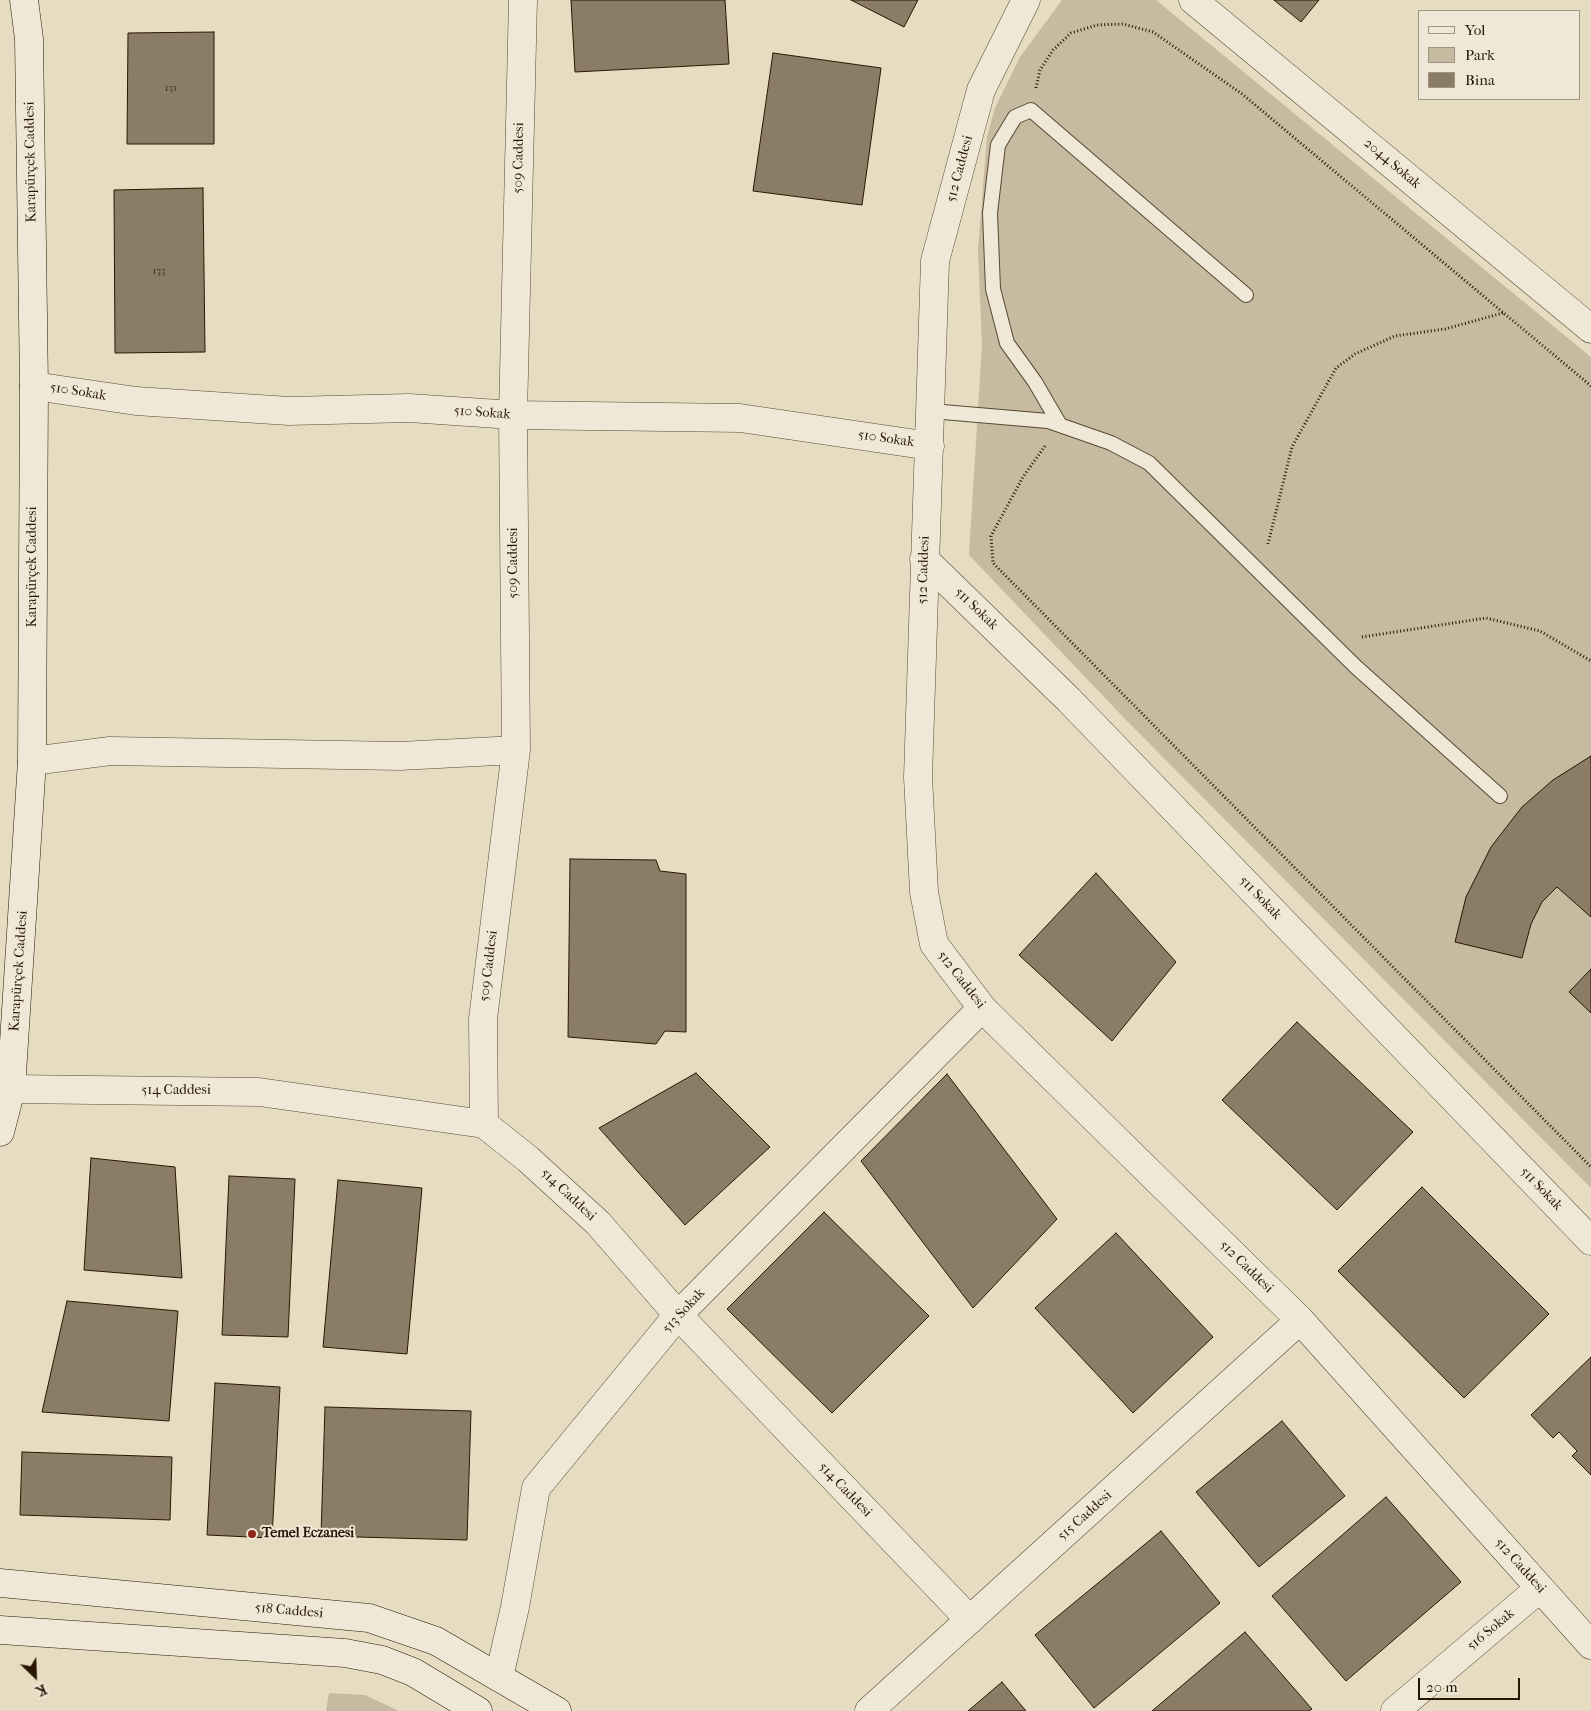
<!DOCTYPE html>
<meta charset="utf-8">
<style>
body{margin:0}
#map{position:relative;width:1591px;height:1711px;overflow:hidden;background:#e6dcc1;font-family:"IM FELL French Canon",serif}
canvas{display:block}
.legend{position:absolute;left:1418px;top:10px;width:162px;height:90px;box-sizing:border-box;background:#efe8d7;border:1px solid #a09482;margin:0;padding:6px 9px;list-style:none;font-size:15px;color:#291602}
.legend li{display:flex;align-items:center;gap:10px;height:25px}
.legend b{width:25px;border:1px solid #a09482}
.north{position:absolute;left:10px;top:1651px;width:50px;height:50px;-webkit-text-stroke:4px #efe8d7;paint-order:stroke;rotate:156deg;font-size:14px;font-weight:700;line-height:20px;text-align:center;color:#291602}
.north::after{content:'';display:block;margin:auto;width:18px;height:22px;background:#291602;clip-path:polygon(50% 0,100% 100%,50% 72%,0 100%)}
.scale{position:absolute;left:1418px;top:1678px;width:102px;height:22px;box-sizing:border-box;border:2px solid #291602;border-top:0;padding-left:6px;font-size:15px;line-height:18px;white-space:nowrap;color:#291602;-webkit-text-stroke:4px #efe8d7;paint-order:stroke}
</style>
<div id="map">
<canvas width="1591" height="1711"></canvas>
<ul class="legend">
<li><b style="height:6px;background:#efe8d7"></b>Yol</li>
<li><b style="height:14px;background:#c6baa1"></b>Park</li>
<li><b style="height:14px;background:#8b7d65"></b>Bina</li>
</ul>
<div class="north">K</div>
<div class="scale">20 m</div>
</div>
<script>
const context = document.querySelector('canvas').getContext('2d');
context.lineJoin = 'round';
function fillPath(path, color) {
  context.fillStyle = color;
  context.fill(path, 'evenodd');
}
function shape(rows) {
  const path = new Path2D();
  for (const r of rows) {
    path.moveTo(r[0], r[1]);
    for (let i = 2; i < r.length; i += 2) path.lineTo(r[i], r[i + 1]);
  }
  return path;
}
function stroke(path, color, width, dash) {
  context.strokeStyle = color;
  context.lineWidth = width;
  context.lineCap = dash ? 'butt' : 'round';
  context.setLineDash(dash || []);
  context.stroke(path);
}
function label(font, color, halo, rows, align = 'center') {
  context.font = font + ' "IM FELL French Canon",serif';
  context.lineWidth = 4;
  context.setLineDash([]);
  context.textBaseline = 'middle';
  context.strokeStyle = halo;
  context.fillStyle = color;
  for (const [text, x, y, turn = 0] of rows) {
    context.save();
    context.translate(x, y);
    context.rotate((+turn || 0) * Math.PI / 180);
    context.textAlign = isNaN(turn) ? turn : align;
    if (halo) context.strokeText(text, 0, 0);
    context.fillText(text, 0, 0);
    context.restore();
  }
}
const green = shape([
 [1062,0,1156,0,1591,357,1591,1188,1126,720,969,555,982,345,978,250,987,136,995,108,1020,57],
 [329,1693,365,1695,399,1711,326,1711]
]);
const building = shape([
 [571,0,725,0,729,64,575,72,571,0],
 [851,0,918,0,904,27,851,0],
 [1274,0,1319,0,1301,22,1274,0],
 [214,32,214,144,127,144,128,33,214,32],
 [773,53,881,68,862,205,753,191,773,53],
 [203,188,205,352,115,353,114,190,203,188],
 [1591,756,1591,917,1557,887,1542,902,1531,924,1522,958,1455,942,1466,897,1491,847,1522,807,1553,780,1591,756],
 [570,859,656,860,660,871,686,874,686,1032,665,1031,656,1044,568,1037,570,859],
 [1096,873,1176,962,1112,1041,1019,955,1096,873],
 [1591,969,1591,1013,1569,992,1591,969],
 [1297,1022,1413,1132,1337,1210,1222,1100,1297,1022],
 [696,1073,770,1147,685,1225,599,1128,696,1073],
 [947,1074,1057,1219,973,1308,861,1161,947,1074],
 [91,1158,175,1167,182,1278,84,1270,91,1158],
 [229,1176,295,1179,288,1337,222,1335,229,1176],
 [338,1180,422,1188,407,1354,323,1347,338,1180],
 [1422,1187,1549,1314,1464,1398,1338,1271,1422,1187],
 [824,1212,929,1316,832,1413,727,1309,824,1212],
 [1116,1233,1213,1337,1133,1413,1035,1308,1116,1233],
 [67,1301,178,1311,169,1421,42,1412,67,1301],
 [1591,1357,1591,1475,1572,1456,1577,1451,1559,1432,1553,1438,1531,1415,1591,1357],
 [215,1383,280,1387,272,1538,207,1535,215,1383],
 [325,1407,471,1411,467,1540,321,1536,325,1407],
 [1282,1421,1345,1496,1259,1567,1196,1492,1282,1421],
 [22,1452,172,1457,170,1520,20,1515,22,1452],
 [1386,1497,1461,1582,1346,1681,1272,1596,1386,1497],
 [1161,1531,1220,1603,1094,1708,1035,1635,1161,1531],
 [1245,1632,1312,1709,1309,1711,1152,1711,1245,1632],
 [1002,1682,1026,1711,968,1711,1002,1682]
]);
const path = shape([
 [1036,88,1040,70,1053,50,1071,33,1097,25,1123,24,1153,32,1242,94,1591,386],
 [1045,446,1023,477,991,536,993,563,1591,1167],
 [1268,544,1292,447,1336,368,1355,354,1395,336,1445,329,1503,313],
 [1362,637,1486,618,1540,631,1591,661]
]);
const lane = shape([
 [931,411,1048,421,1111,443,1149,463,1356,667,1500,796],
 [1060,425,1035,382,1007,343,993,289,990,213,998,145,1015,117,1031,110,1246,295]
]);
const street = shape([
 [1026,0,981,90,935,261,918,777,924,892,934,944,982,1008,1300,1320,1591,1645],
 [1193,0,1591,329],
 [34,386,136,401,289,411,409,408,513,415,740,418,930,446],
 [924,559,1069,700,1591,1241],
 [32,761,110,751,400,756,516,750],
 [11,1089,259,1092,484,1124,528,1159,598,1223,678,1315,970,1620],
 [484,1124,483,1019,516,750,513,415,523,0],
 [499,1677,515,1607,536,1488,678,1315,982,1008],
 [869,1711,1300,1320],
 [1395,1711,1540,1588]
]);
const secondary = shape([
 [0,1132,11,1089,32,761,34,386,29,39,24,0],
 [0,1583,369,1618,436,1641,557,1711],
 [0,1630,345,1653,382,1660,413,1672,478,1711]
]);
const markers = [
 [252,1534,5,"#8f2418"]
];
const numberNames = [
 ["131",171,88],
 ["133",159,271]
];
const streetNames = [
 ["509 Caddesi",519,158,-89],
 ["Karapürçek Caddesi",31,162,-91],
 ["2044 Sokak",1392,164,40],
 ["512 Caddesi",960,169,-75],
 ["510 Sokak",78,392,9],
 ["510 Sokak",482,413,4],
 ["510 Sokak",886,439,8],
 ["509 Caddesi",514,563,-90],
 ["Karapürçek Caddesi",33,567,-90],
 ["512 Caddesi",924,570,-88],
 ["511 Sokak",976,609,44],
 ["511 Sokak",1260,898,46],
 ["509 Caddesi",489,966,-83],
 ["Karapürçek Caddesi",19,971,-86],
 ["512 Caddesi",961,980,52],
 ["514 Caddesi",176,1091],
 ["511 Sokak",1541,1189,46],
 ["514 Caddesi",568,1195,43],
 ["512 Caddesi",1246,1267,44],
 ["513 Sokak",684,1311,-47],
 ["514 Caddesi",845,1490,46],
 ["515 Caddesi",1085,1516,-42],
 ["512 Caddesi",1520,1566,48],
 ["518 Caddesi",289,1611,5],
 ["516 Sokak",1491,1630,-40]
];
const poiNames = [
 ["Temel Eczanesi",262,1534]
];
fillPath(green, '#c6baa1');
fillPath(building, '#8b7d65');
stroke(building, '#291602', 1);
stroke(lane, '#584832', 16);
stroke(street, '#584832', 29);
stroke(secondary, '#291602', 29);
stroke(path, '#291602', 3, [1, 2.5]);
stroke(lane, '#efe8d7', 14);
stroke(street, '#efe8d7', 28);
stroke(secondary, '#efe8d7', 28);
for (const [x, y, r, color] of markers) {
  const dot = new Path2D();
  dot.arc(x, y, r, 0, 2 * Math.PI);
  context.fillStyle = color;
  context.fill(dot);
  stroke(dot, '#efe8d7', 2);
}
label('11px', '#42301b', null, numberNames);
label('14px', '#291602', '#efe8d7', streetNames);
label('bold 14px', '#291602', '#efe8d7', poiNames, 'left');
</script>
